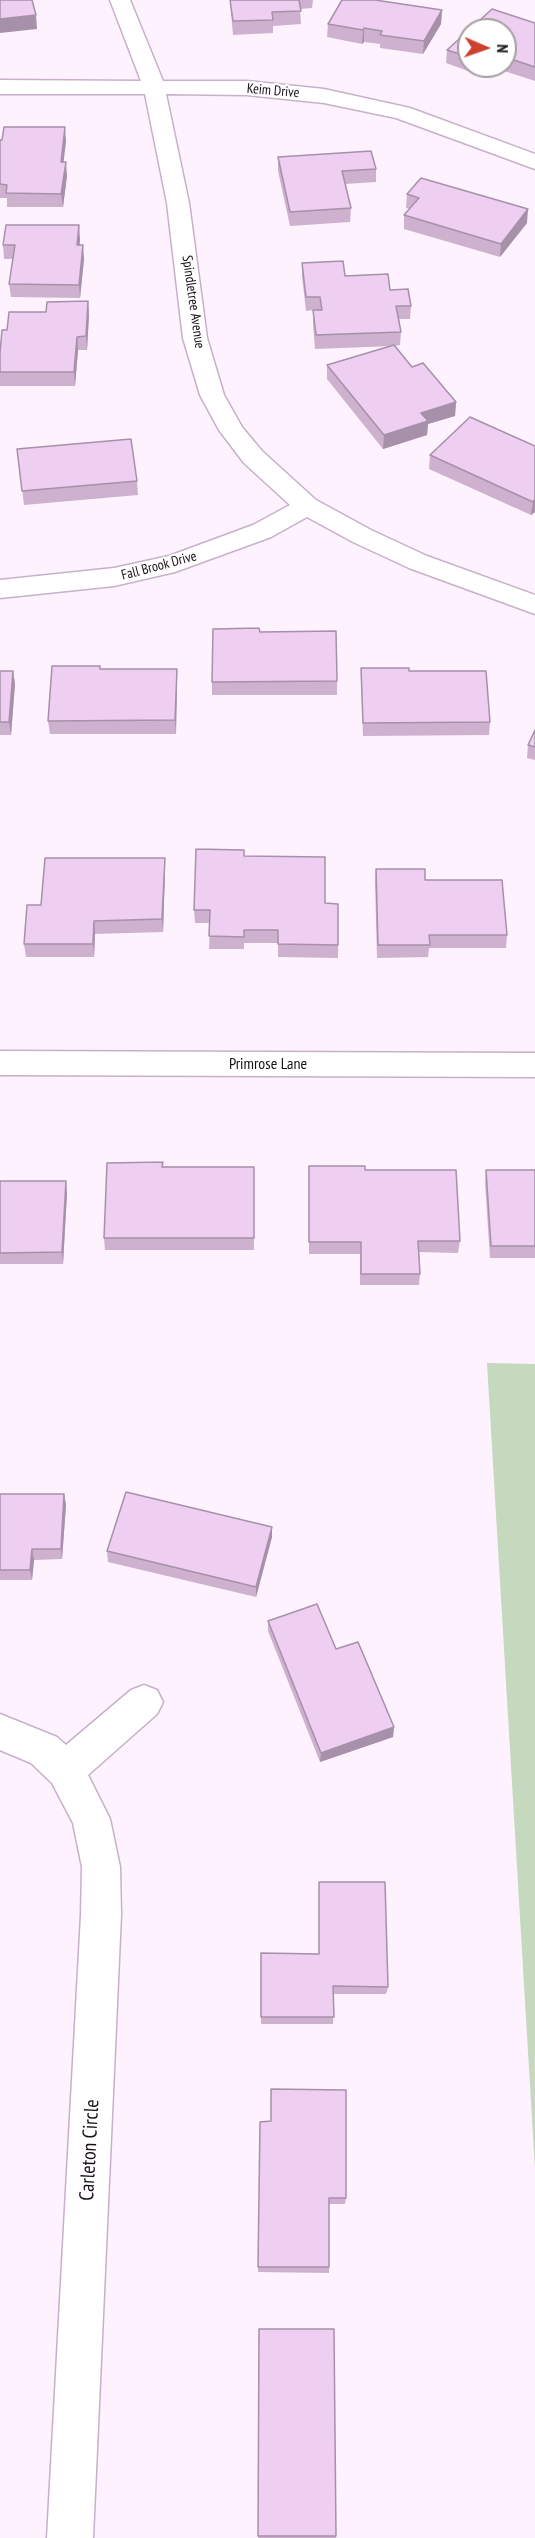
<!DOCTYPE html>
<style>
body{margin:0}
#map{position:relative;width:535px;height:2538px;overflow:hidden;background:#fdf2fe;font-family:"PT Sans Narrow",sans-serif}
canvas{display:block}
.north{position:absolute;left:457px;top:18px;width:60px;height:60px;box-sizing:border-box;background:#fff;border:2px solid #a39fa3;border-radius:50%;rotate:92deg;font-size:16px;font-weight:700;line-height:24px;text-align:center;color:#181019}
.north::after{content:'';display:block;margin:auto;width:21px;height:27px;background:#cd412d;clip-path:polygon(50% 0,100% 100%,50% 72%,0 100%)}
</style>
<div id="map">
<canvas width="535" height="2538"></canvas>
<div class="north">N</div>
</div>
<script>
const context = document.querySelector('canvas').getContext('2d');
context.lineJoin = 'round';
function fillPath(path, color) {
  context.fillStyle = color;
  context.fill(path, 'evenodd');
}
function shape(rows) {
  const path = new Path2D();
  for (const r of rows) {
    path.moveTo(r[0], r[1]);
    for (let i = 2; i < r.length; i += 2) path.lineTo(r[i], r[i + 1]);
  }
  return path;
}
function stroke(path, color, width, dash) {
  context.strokeStyle = color;
  context.lineWidth = width;
  context.lineCap = dash ? 'butt' : 'round';
  context.setLineDash(dash || []);
  context.stroke(path);
}
function label(font, color, halo, rows, align = 'center') {
  context.font = font + ' "PT Sans Narrow",sans-serif';
  context.lineWidth = 4.5;
  context.setLineDash([]);
  context.textBaseline = 'middle';
  context.strokeStyle = halo;
  context.fillStyle = color;
  for (const [text, x, y, turn = 0] of rows) {
    context.save();
    context.translate(x, y);
    context.rotate((+turn || 0) * Math.PI / 180);
    context.textAlign = isNaN(turn) ? turn : align;
    if (halo) context.strokeText(text, 0, 0);
    context.fillText(text, 0, 0);
    context.restore();
  }
}
const green = shape([
 [487,1363,535,1364,535,2169,489,1397]
]);
const minor = shape([
 [110,0,130,0,163,81,247,81,324,89,410,108,535,154,535,169,396,118,324,103,247,95,166,94,189,203,207,338,224,395,242,427,262,451,316,500,371,530,427,556,535,595,535,614,409,568,353,542,307,517,271,537,175,572,114,586,0,598,0,580,114,568,169,556,253,525,290,505,244,463,219,430,200,395,183,338,167,203,145,94,0,94,0,80,141,81,110,0],
 [0,1051,535,1053,535,1077,0,1075,0,1051],
 [144,1685,157,1690,163,1702,157,1714,88,1775,110,1819,120,1867,121,1915,93,2538,47,2538,81,1915,82,1867,73,1823,52,1783,31,1763,0,1750,0,1714,57,1737,66,1745,131,1690,144,1685]
]);
const wall = shape([
 [230,0,313,0,312,8,300,9,301,24,273,26,273,33,233,35],
 [492,9,535,23,535,81,492,67,482,76,446,63,447,50],
 [469,30,505,30,505,66,469,66],
 [442,10,441,24,423,54,380,48,380,44,364,42,362,44,327,37,328,24],
 [0,140,66,141,63,162,67,176,63,207,7,207,7,198,0,198],
 [278,157,376,169,376,182,345,184,351,208,350,222,290,226,278,171],
 [407,194,527,223,500,257,404,229,404,215,410,209,406,208],
 [80,239,80,245,84,259,80,298,11,297,9,284,13,259,4,259,3,245],
 [302,263,390,290,411,306,410,319,399,319,401,332,400,345,394,346,412,367,456,402,455,416,428,424,427,435,383,449,327,379,327,365,393,346,315,349,313,324,313,310,306,311,302,276],
 [88,301,89,315,87,350,78,350,75,386,0,386,0,372,7,330],
 [535,446,535,512,531,515,429,469,430,455],
 [17,449,137,481,138,495,24,505],
 [260,632,337,681,337,695,212,695,212,682],
 [361,668,409,671,490,722,489,735,363,736,361,681],
 [100,669,177,669,176,734,50,734,48,721],
 [0,671,13,671,15,684,11,735,0,735],
 [535,730,535,760,527,758,528,745],
 [244,856,325,903,338,945,338,958,278,957,278,943,244,943,244,949,209,949,210,923,195,923,194,910],
 [376,869,425,880,507,935,506,948,429,948,428,957,377,958,375,882],
 [165,871,163,932,95,934,94,957,26,957,24,944,41,905],
 [309,1166,365,1170,460,1241,458,1253,419,1252,420,1274,419,1285,360,1285,360,1254,309,1254],
 [254,1167,254,1250,105,1250,104,1238],
 [486,1170,535,1170,535,1258,490,1258,485,1182],
 [0,1181,67,1193,63,1264,0,1264],
 [0,1494,64,1494,66,1505,62,1559,34,1560,32,1580,0,1580],
 [272,1527,272,1537,256,1597,108,1562,107,1551],
 [268,1621,336,1649,394,1727,393,1737,320,1762,268,1631],
 [319,1882,388,1987,386,1994,334,1994,333,2024,261,2024,261,1953,319,1954],
 [260,2122,346,2198,345,2204,329,2204,329,2273,258,2272],
 [259,2329,336,2536,336,2538,258,2538]
]);
const shadedWall = shape([
 [442,10,441,24,423,54,424,41],
 [36,15,37,29,0,33,0,19],
 [364,28,364,42,362,44,363,30],
 [483,66,492,66,482,76],
 [65,127,66,141,62,176,61,162],
 [66,162,67,176,63,207,61,194],
 [528,209,527,223,500,257,501,244],
 [79,225,80,239,78,259,77,245],
 [83,245,84,259,80,298,79,285],
 [88,301,89,315,87,350,86,336],
 [77,337,78,350,75,386,74,372],
 [456,402,455,416,428,424,427,435,383,449,384,435,421,413],
 [535,499,535,512,531,515,533,502],
 [177,669,177,683,176,734,175,720],
 [13,671,15,684,11,735,9,722],
 [165,858,165,871,163,932,162,919],
 [94,921,95,934,94,957,93,944],
 [66,1181,67,1193,63,1264,62,1252],
 [64,1494,66,1505,62,1559,61,1549],
 [272,1527,272,1537,256,1597,256,1587],
 [32,1549,34,1560,32,1580,30,1570],
 [394,1727,393,1737,320,1762,321,1753]
]);
const building = shape([
 [0,0,32,0,36,15,0,19,0,0],
 [230,0,299,0,301,11,272,12,273,20,233,21,230,0],
 [342,0,375,0,442,10,424,41,380,35,382,31,364,28,363,30,328,24,342,0],
 [492,9,535,23,535,67,505,57,505,30,469,30,492,9],
 [469,30,469,57,447,50,469,30],
 [4,127,65,127,61,162,66,162,61,194,6,193,7,185,0,184,0,140,2,140,4,127],
 [371,151,376,169,342,171,351,208,290,212,278,157,371,151],
 [421,178,528,209,501,244,404,215,419,198,407,194,421,178],
 [6,225,79,225,77,245,83,245,79,285,9,284,15,245,3,245,6,225],
 [343,261,345,276,388,274,390,290,408,289,411,306,396,306,401,332,316,335,313,310,322,310,320,297,306,297,302,263,343,261],
 [88,301,86,336,77,337,74,372,0,372,0,353,2,330,7,330,9,312,46,312,47,302,88,301],
 [394,345,412,367,423,363,456,402,421,413,428,421,384,435,327,365,394,345],
 [470,417,535,446,535,499,533,502,430,455,470,417],
 [131,439,137,481,22,491,17,449,131,439],
 [259,628,260,632,336,631,337,681,212,682,213,629,259,628],
 [52,666,100,666,100,669,177,669,175,720,48,721,52,666],
 [361,668,409,668,409,671,486,671,490,722,363,723,361,668],
 [0,671,13,671,9,722,0,722,0,671],
 [535,730,535,747,528,745,535,730],
 [196,849,244,850,244,856,325,857,325,903,338,904,338,945,278,944,278,930,244,930,244,937,209,936,210,910,194,910,196,849],
 [45,858,165,858,162,919,94,921,93,944,24,944,27,905,41,905,45,858],
 [376,869,425,869,425,880,502,880,507,935,429,935,430,945,378,945,376,869],
 [163,1162,162,1167,254,1167,254,1238,104,1238,107,1163,163,1162],
 [309,1166,365,1166,365,1170,456,1170,460,1241,418,1241,420,1274,361,1274,361,1242,309,1242,309,1166],
 [486,1170,535,1170,535,1246,491,1246,486,1170],
 [0,1181,66,1181,62,1252,0,1253,0,1181],
 [126,1492,272,1527,256,1587,107,1551,126,1492],
 [0,1494,64,1494,61,1549,32,1549,30,1570,0,1570,0,1494],
 [317,1604,336,1649,358,1642,394,1727,321,1753,268,1621,317,1604],
 [319,1882,385,1882,388,1987,333,1986,334,2017,261,2017,261,1953,319,1954,319,1882],
 [271,2089,346,2090,346,2198,329,2198,329,2267,258,2267,260,2122,271,2121,271,2089],
 [259,2329,334,2329,336,2536,258,2536,259,2329]
]);
const farStreetnames = [
 ["Keim Drive",273,91,5],
 ["Spindletree Avenue",193,302,82],
 ["Fall Brook Drive",159,566,-15]
];
const streetNames = [
 ["Primrose Lane",268,1064]
];
const nearStreetnames = [
 ["Carleton Circle",90,2150,-87]
];
fillPath(green, '#c5d9be');
stroke(minor, '#c8b0ca', 3);
fillPath(minor, '#fff');
fillPath(wall, '#cdb1cf');
fillPath(shadedWall, '#a790a9');
fillPath(building, '#eecef1');
stroke(building, '#a790a9', 1.5);
label('14px', '#181019', '#fff', farStreetnames);
label('16px', '#181019', '#fff', streetNames);
label('20px', '#181019', '#fff', nearStreetnames);
</script>
